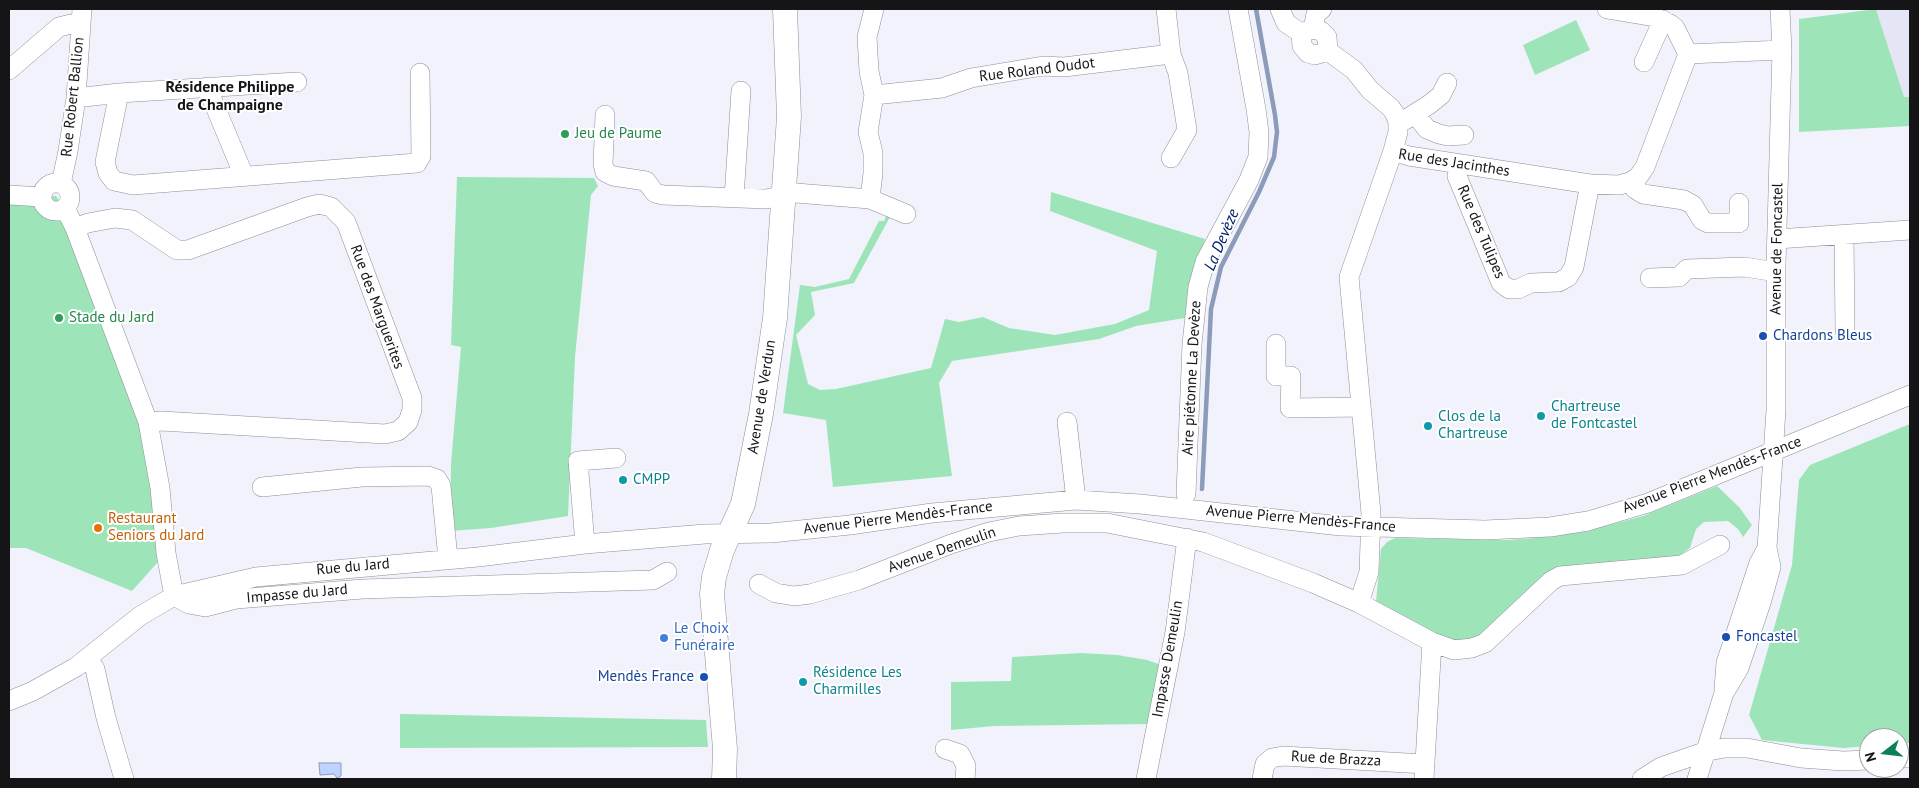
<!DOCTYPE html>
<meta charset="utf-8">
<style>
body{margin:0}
#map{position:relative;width:1919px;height:788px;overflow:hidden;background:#f1f2fb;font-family:"PT Sans",sans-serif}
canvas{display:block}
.frame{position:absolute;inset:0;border:10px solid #151518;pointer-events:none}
.north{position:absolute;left:1859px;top:728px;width:50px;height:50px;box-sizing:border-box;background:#fff;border:1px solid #a1a1a3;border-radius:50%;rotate:254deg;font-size:14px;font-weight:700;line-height:20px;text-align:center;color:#151518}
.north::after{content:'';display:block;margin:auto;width:18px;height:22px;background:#0c805e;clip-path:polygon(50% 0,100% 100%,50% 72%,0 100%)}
</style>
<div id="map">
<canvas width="1919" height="788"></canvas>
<div class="frame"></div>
<div class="north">N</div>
</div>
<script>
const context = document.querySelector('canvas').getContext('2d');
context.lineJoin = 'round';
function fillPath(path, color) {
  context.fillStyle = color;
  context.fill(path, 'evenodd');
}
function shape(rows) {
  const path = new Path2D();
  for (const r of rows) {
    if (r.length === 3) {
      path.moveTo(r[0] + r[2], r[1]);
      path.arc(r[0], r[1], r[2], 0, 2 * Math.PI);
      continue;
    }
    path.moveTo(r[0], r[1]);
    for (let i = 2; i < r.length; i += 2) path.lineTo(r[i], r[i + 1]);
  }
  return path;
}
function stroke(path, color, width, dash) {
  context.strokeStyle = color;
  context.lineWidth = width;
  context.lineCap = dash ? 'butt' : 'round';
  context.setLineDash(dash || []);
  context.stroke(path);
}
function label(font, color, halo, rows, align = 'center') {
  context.font = font + ' "PT Sans",sans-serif';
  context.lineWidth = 4;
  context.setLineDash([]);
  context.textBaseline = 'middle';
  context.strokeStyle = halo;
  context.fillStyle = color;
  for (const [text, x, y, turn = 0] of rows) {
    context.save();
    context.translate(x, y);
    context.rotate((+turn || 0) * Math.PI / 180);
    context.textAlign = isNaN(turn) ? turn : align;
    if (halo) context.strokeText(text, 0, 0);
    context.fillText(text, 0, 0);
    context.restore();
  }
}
const built = shape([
 [1876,9,1910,9,1910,97,1904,98]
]);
const green = shape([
 [1876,9,1904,97,1910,97,1910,126,1799,132,1799,19],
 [1576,20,1590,50,1535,75,1523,45],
 [457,177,594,178,598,186,591,195,575,357,568,516,491,528,450,531,451,464,461,347,451,345],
 [1051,192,1205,239,1190,282,1185,318,1136,326,1099,339,952,361,939,383,952,476,833,487,826,420,783,413,800,285,815,287,849,279,879,221,884,221,887,214,890,217,854,283,811,292,815,315,796,335,808,384,820,390,836,389,931,368,945,319,959,322,983,317,1009,328,1055,335,1115,324,1149,310,1157,251,1050,211],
 [9,194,56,196,68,213,138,394,166,553,132,591,26,548,9,548],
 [1910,424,1910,743,1899,744,1899,738,1869,738,1869,746,1843,748,1762,740,1749,715,1792,565,1799,480,1810,465],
 [1717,486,1739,507,1752,525,1743,537,1738,529,1728,521,1704,522,1696,529,1690,548,1671,562,1588,566,1483,634,1469,641,1452,642,1435,637,1376,602,1381,549,1387,542,1395,538,1508,540,1534,538,1583,532,1643,516],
 [1081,653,1117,655,1147,660,1161,665,1151,704,1150,724,994,726,951,730,951,682,1011,681,1012,657],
 [400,714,706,720,708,747,400,748]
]);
const water = shape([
 [319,763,341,763,341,776,337,778,334,774,320,775,319,763]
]);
const stream = shape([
 [1202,489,1211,309,1221,267,1259,192,1274,157,1277,132,1275,115,1256,9]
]);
const minor = shape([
 [1166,9,1171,54,1178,73,1187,130,1171,158],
 [1280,9,1286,23,1301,33],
 [1607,9,1655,17,1670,24,1675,28,1688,54],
 [1313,29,1321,31,1327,37,1328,51,1315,55,1308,53,1302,46,1301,33,1313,29],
 [1313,29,1316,14,1322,9],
 [1328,51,1354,70,1370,90,1391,108,1395,114,1398,122,1398,132,1393,151],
 [1688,54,1782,50],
 [1644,62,1663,20],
 [9,70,59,27,71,24,81,24],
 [207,87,244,176],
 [119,93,105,162,108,173,114,181,133,185,417,163,421,156,420,73],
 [874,95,942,88,971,78,1043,66,1064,67,1171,54],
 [76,98,119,93,297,82],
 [1415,114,1427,129,1439,134,1448,136,1464,135],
 [605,115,603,164,605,172,613,176,646,181,655,193,663,195,766,199,796,193,870,199,873,173,873,153,868,132,874,95,869,71,867,37,874,9],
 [1398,122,1405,120,1430,104,1441,95,1447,83],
 [1460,164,1457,176,1501,283,1509,289,1518,289,1531,283,1559,282,1568,277,1574,267,1590,184],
 [1630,182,1635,189,1643,194,1684,200,1693,205,1702,220,1708,223,1739,223,1739,203],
 [56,197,14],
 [61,184,68,151,76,98,82,9],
 [9,195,42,197],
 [734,198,741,91],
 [870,199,906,214],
 [65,208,75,228,148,422,160,488,166,553,174,596],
 [75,228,88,223,115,218,132,220,177,250,188,250,307,207,319,204,331,207,346,222,412,398,412,410,408,422,398,431,385,434,161,421,148,422],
 [1844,235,1845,330],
 [1777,239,1910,230],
 [1650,278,1679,277,1687,269,1745,267,1776,272],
 [1276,344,1276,376,1291,376,1290,408,1361,407],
 [1067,422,1076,500],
 [262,487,362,477,428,476,437,479,441,486,448,559],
 [1186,494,1192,344,1198,287,1205,262,1249,180,1258,157,1259,132,1256,109,1238,9],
 [585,544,578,461,616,458],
 [759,584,776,593,794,596,810,594,859,580,951,544,989,532,1019,526,1063,523,1107,523,1203,542,1313,583,1359,603,1432,642,1454,650,1472,648,1485,643,1551,581,1560,576,1682,565,1720,545],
 [174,596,189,604,205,607,236,599,363,589,653,580,667,572],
 [1359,603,1369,572,1371,513,1349,277,1393,151,1409,156,1590,184,1619,185,1630,182,1638,177,1645,167,1688,54],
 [88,659,95,669,106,718,124,779],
 [1724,689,1726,663,1759,563,1767,548],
 [9,701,33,691,76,667,140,616,174,596,256,577,478,557,585,544,705,534,771,533,850,525,932,513,1076,500,1140,504,1341,526,1485,530,1550,527,1588,521,1648,503,1910,395],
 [945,749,960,754,966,766,965,779],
 [1899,758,1910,758],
 [1146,779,1175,632,1187,538],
 [1262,779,1265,764,1272,758,1283,756,1425,764],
 [1424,779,1432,642],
 [1642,779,1661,767,1704,752,1724,748,1747,748,1801,758,1843,761,1869,760],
 [1697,779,1724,693,1739,668,1761,603,1771,567,1767,548,1776,410,1776,264,1782,50,1780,9]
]);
const major = shape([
 [724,779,725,749,712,594,714,577,722,550,743,504,761,414,775,318,789,117,785,9]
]);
const markers = [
 [565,134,5,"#2e9e5b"],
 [59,318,5,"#2e9e5b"],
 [1763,336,5,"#1a4fb4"],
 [1541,416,5,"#0f9aa8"],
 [1428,426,5,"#0f9aa8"],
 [623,480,5,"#0f9aa8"],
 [98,528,5,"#e8710a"],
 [1726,637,5,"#1a4fb4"],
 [664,638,5,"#3f7fe0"],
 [704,677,5,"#1a4fb4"],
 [803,682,5,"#0f9aa8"]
];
const streetNames = [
 ["Rue Roland Oudot",1037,70,-7],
 ["Rue Robert Ballion",73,97,-84],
 ["Rue des Jacinthes",1454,163,9],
 ["Rue des Tulipes",1481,232,67],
 ["Avenue de Foncastel",1777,249,-89],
 ["Rue des Marguerites",377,307,70],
 ["Aire piétonne La Devèze",1192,378,-87],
 ["Avenue de Verdun",762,397,-81],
 ["Avenue Pierre Mendès-France",1712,475,-21],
 ["Avenue Pierre Mendès-France",898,518,-7],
 ["Avenue Pierre Mendès-France",1301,519,5],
 ["Avenue Demeulin",942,550,-19],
 ["Rue du Jard",353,567,-5],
 ["Impasse du Jard",297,594,-5],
 ["Impasse Demeulin",1168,659,-80],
 ["Rue de Brazza",1336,759,3]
];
const leisureNames = [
 ["Jeu de Paume",575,134],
 ["Stade du Jard",69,318]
];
const transitNames = [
 ["Chardons Bleus",1773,336],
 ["Foncastel",1736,637],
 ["Mendès France",694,677,"right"]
];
const cultureNames = [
 ["Chartreuse",1551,407],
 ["de Fontcastel",1551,424],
 ["Clos de la",1438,417],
 ["Chartreuse",1438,434],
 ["CMPP",633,480],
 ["Résidence Les",813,673],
 ["Charmilles",813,690]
];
const foodNames = [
 ["Restaurant",108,519],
 ["Seniors du Jard",108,536]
];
const shopNames = [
 ["Le Choix",674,629],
 ["Funéraire",674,646]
];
const neighbourhoodNames = [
 ["Résidence Philippe",230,87],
 ["de Champaigne",230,105]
];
const waterNames = [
 ["La Devèze",1222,240,-67]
];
fillPath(built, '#e4e6f6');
fillPath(green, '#9de5b9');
fillPath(water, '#bed4fe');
stroke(water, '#8b9bb9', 1);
stroke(stream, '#8b9bb9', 4.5);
stroke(minor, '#8d8f97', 20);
stroke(major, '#8d8f97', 25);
stroke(minor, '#fff', 19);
stroke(major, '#fff', 24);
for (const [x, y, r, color] of markers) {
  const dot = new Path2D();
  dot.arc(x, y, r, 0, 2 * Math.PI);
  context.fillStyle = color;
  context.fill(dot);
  stroke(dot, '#fff', 2);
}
label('15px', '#151518', '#fff', streetNames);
label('15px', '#27864d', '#fff', leisureNames, 'left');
label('15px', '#164399', '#fff', transitNames, 'left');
label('15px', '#0d838f', '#fff', cultureNames, 'left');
label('15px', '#c56008', '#fff', foodNames, 'left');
label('15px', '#366cbe', '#fff', shopNames, 'left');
label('bold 16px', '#151518', '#fff', neighbourhoodNames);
label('italic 16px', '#05216d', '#fff', waterNames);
</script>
